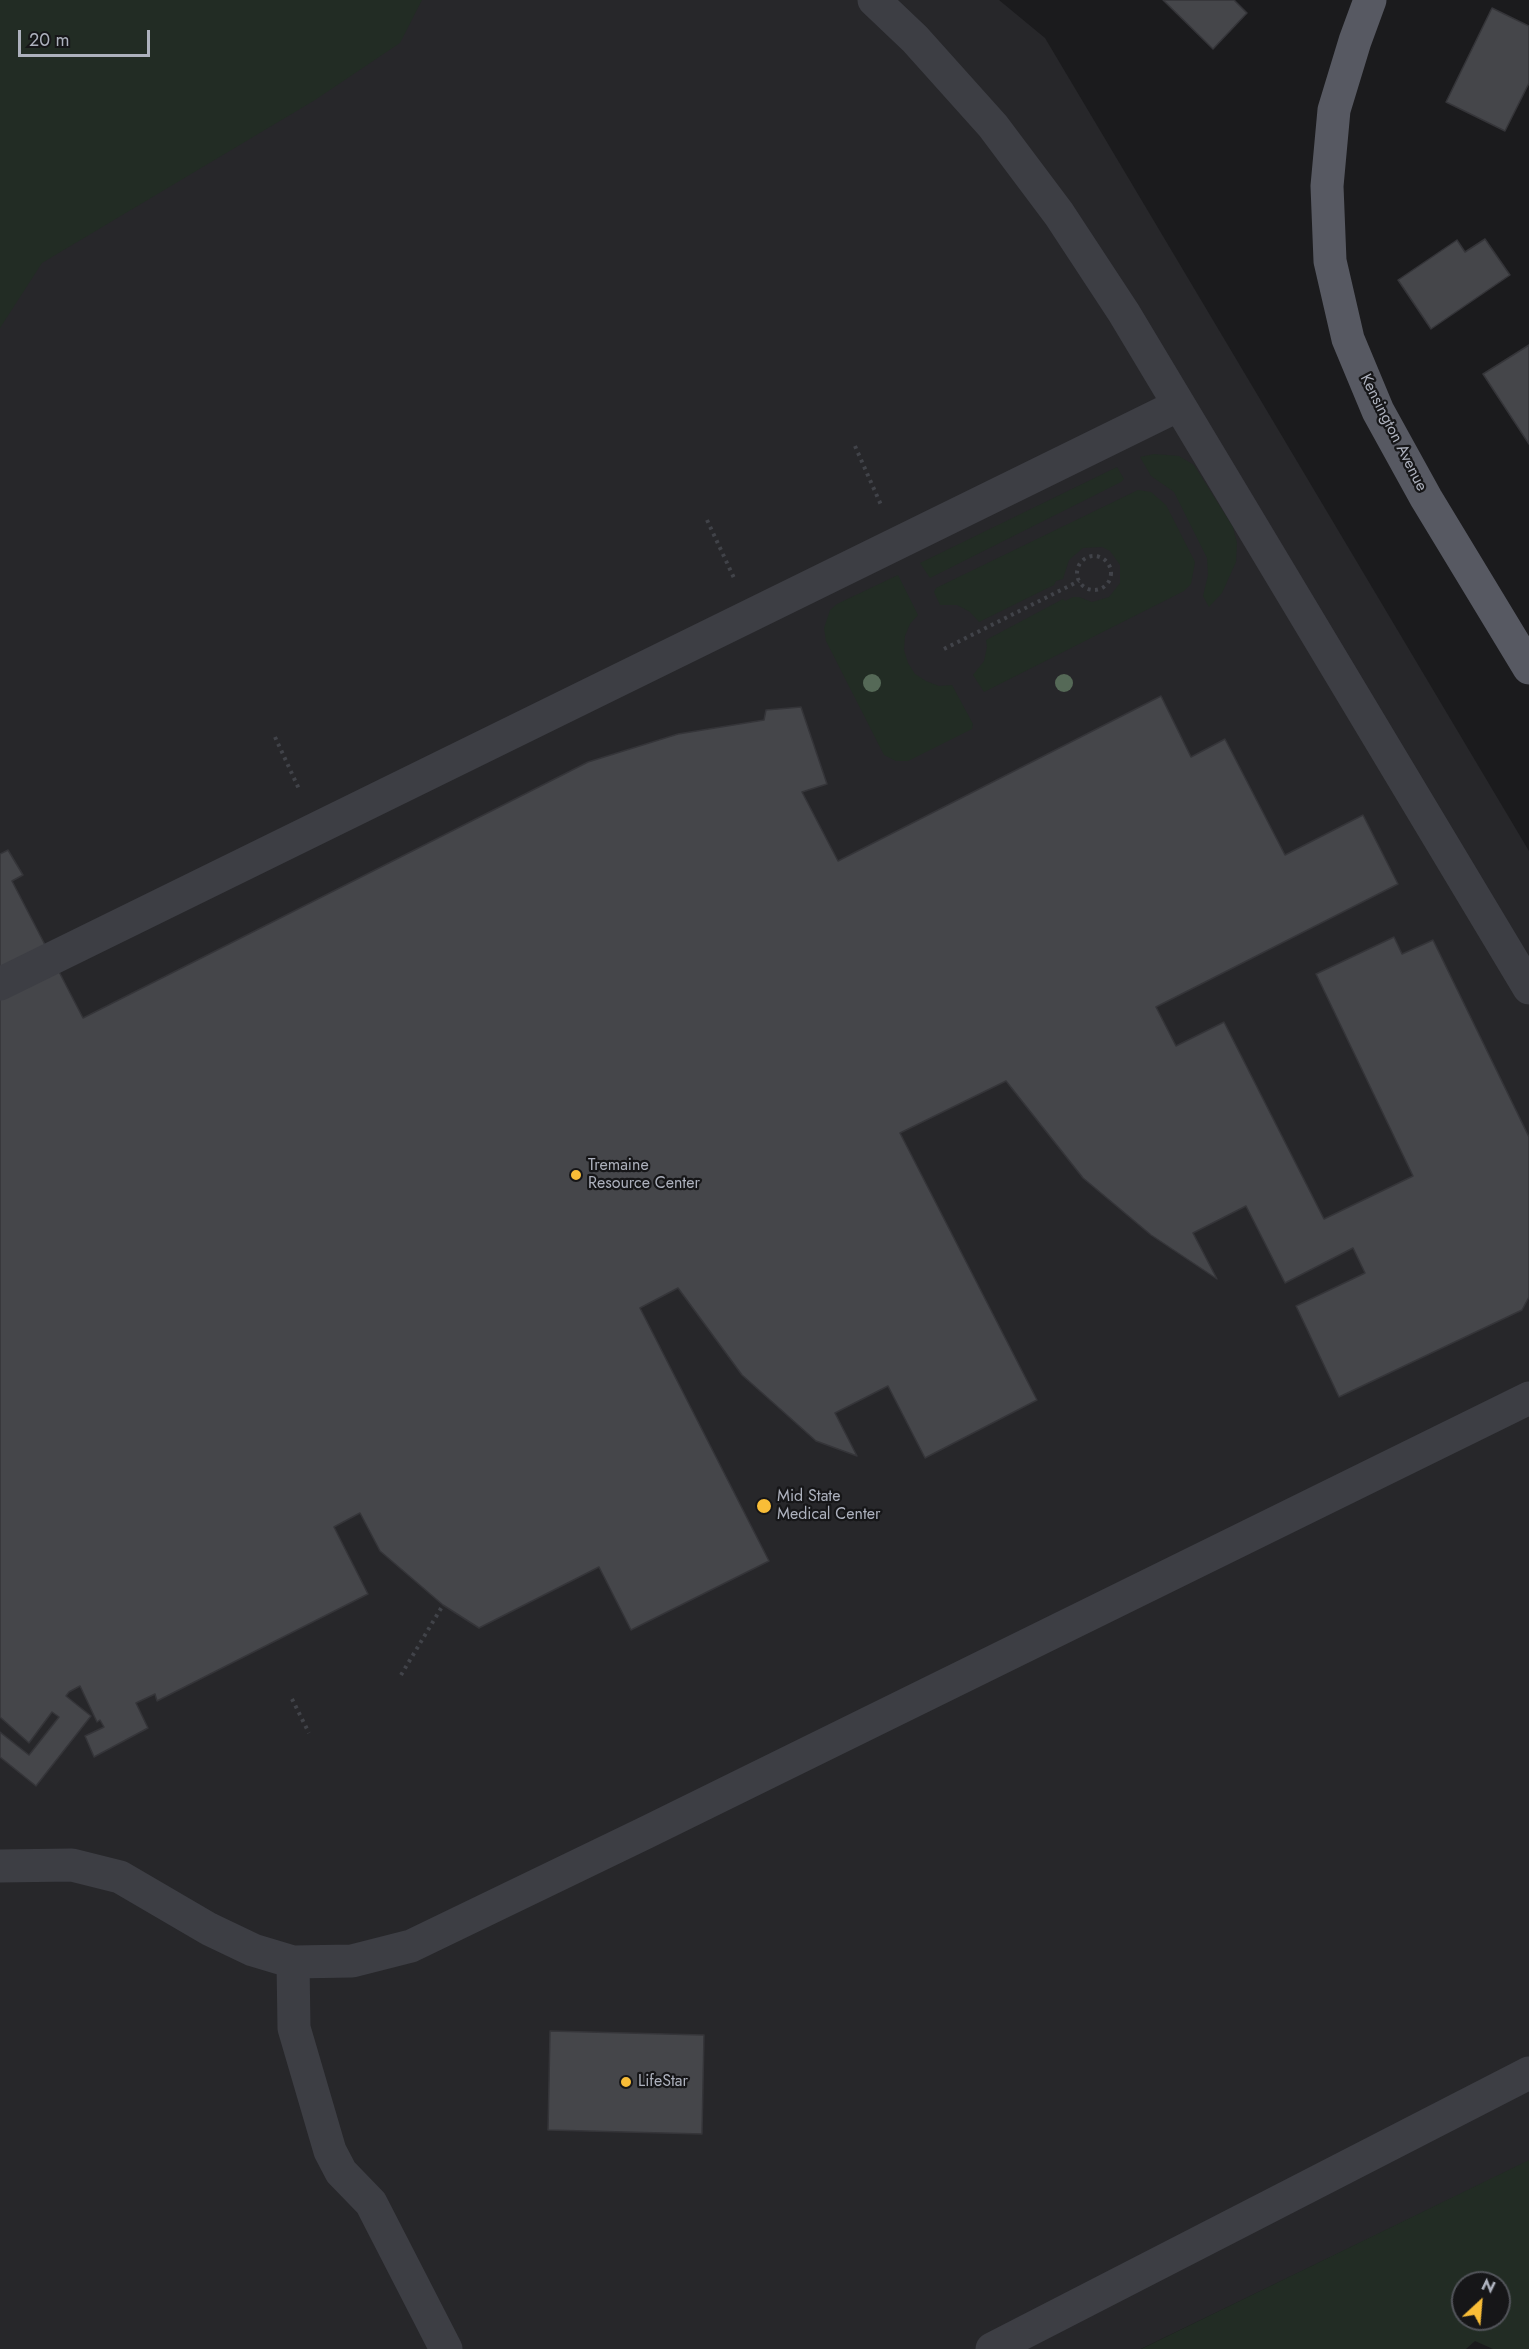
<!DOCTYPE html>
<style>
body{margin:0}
#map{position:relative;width:1529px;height:2349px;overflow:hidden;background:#1b1b1d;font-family:Jost,sans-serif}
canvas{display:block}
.north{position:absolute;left:1451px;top:2271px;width:60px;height:60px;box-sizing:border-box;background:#161618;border:2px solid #52545a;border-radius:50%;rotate:26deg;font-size:16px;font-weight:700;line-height:24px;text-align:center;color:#adb1bd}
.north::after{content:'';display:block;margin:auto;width:21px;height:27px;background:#f9bd37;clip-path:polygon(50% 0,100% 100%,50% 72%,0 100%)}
.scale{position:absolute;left:18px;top:30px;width:132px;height:27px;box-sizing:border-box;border:3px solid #adb1bd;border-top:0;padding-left:8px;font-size:18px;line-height:21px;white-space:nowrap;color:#adb1bd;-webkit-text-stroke:4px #161618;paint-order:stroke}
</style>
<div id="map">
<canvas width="1529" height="2349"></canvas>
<div class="north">N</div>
<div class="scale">20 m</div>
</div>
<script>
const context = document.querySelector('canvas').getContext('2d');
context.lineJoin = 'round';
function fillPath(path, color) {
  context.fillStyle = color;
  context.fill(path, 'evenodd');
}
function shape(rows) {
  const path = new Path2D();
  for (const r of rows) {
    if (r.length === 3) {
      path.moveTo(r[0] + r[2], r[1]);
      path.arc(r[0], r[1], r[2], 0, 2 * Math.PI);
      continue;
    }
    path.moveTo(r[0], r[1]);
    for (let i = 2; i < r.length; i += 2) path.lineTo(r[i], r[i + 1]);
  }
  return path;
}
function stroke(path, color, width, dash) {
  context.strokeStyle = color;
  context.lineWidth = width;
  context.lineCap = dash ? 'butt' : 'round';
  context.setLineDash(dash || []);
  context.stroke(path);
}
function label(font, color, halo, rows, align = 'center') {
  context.font = font + ' Jost,sans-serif';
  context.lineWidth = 4.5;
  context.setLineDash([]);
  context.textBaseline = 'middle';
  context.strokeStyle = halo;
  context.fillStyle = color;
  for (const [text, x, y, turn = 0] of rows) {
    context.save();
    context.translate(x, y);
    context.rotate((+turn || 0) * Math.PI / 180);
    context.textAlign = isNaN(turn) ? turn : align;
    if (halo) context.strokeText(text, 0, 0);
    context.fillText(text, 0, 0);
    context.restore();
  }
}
const built = shape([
 [0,0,999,0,1045,38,1529,851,1529,2161,1141,2349,0,2349]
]);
const green = shape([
 [0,0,422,0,400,43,315,100,42,263,0,328],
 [1154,454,1179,456,1194,465,1233,527,1237,543,1236,562,1222,593,1209,607,1203,596,1208,575,1207,558,1174,492,1151,476,1140,457],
 [1117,467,1124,479,1121,482,930,578,920,563],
 [1138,490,1151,492,1166,505,1195,562,1191,584,1184,591,984,692,973,675,984,661,987,647,986,640,1063,599,1065,601,1073,597,1079,597,1092,602,1109,597,1120,583,1120,565,1110,551,1102,547,1083,548,1069,560,1063,579,1056,581,1054,585,979,622,970,612,957,605,940,605,934,592,936,588],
 [898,575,918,615,910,624,905,636,904,650,908,663,915,674,926,681,939,686,952,685,973,724,972,729,908,761,896,761,884,755,826,641,824,628,830,610,837,604],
 [1529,2160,1529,2349,1493,2349,1475,2341,1466,2349,1141,2349],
 [1463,2283,1499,2283,1499,2319,1463,2319]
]);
const building = shape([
 [1163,0,1234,0,1247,13,1213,49,1163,0],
 [1492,8,1529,26,1529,83,1505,131,1446,102,1492,8],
 [1485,239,1510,275,1431,329,1398,280,1457,240,1465,252,1485,239],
 [1529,345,1529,444,1483,374,1529,345],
 [1161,696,1191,757,1225,739,1285,855,1363,815,1398,884,1156,1007,1176,1046,1224,1022,1324,1219,1413,1176,1316,974,1394,937,1402,954,1433,940,1529,1137,1529,1297,1522,1310,1339,1397,1296,1306,1365,1273,1353,1248,1285,1283,1246,1206,1193,1233,1217,1279,1151,1235,1083,1178,1006,1081,900,1133,1037,1400,925,1458,888,1386,835,1413,857,1456,816,1441,742,1375,678,1288,640,1308,769,1561,631,1630,599,1567,479,1628,443,1605,380,1551,360,1513,334,1527,368,1594,157,1701,155,1694,136,1703,148,1728,94,1757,85,1736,104,1727,100,1720,97,1722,80,1686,69,1692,66,1696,91,1716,36,1786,0,1757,0,1732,29,1755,59,1717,52,1712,29,1743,0,1717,0,854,8,850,23,875,12,881,83,1018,588,762,678,734,764,720,766,710,801,707,827,784,802,792,838,861,1161,696],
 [550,2031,704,2035,702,2134,548,2130,550,2031]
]);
const path = shape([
 [855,446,881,505],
 [707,520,734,578],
 [1094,573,17],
 [944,649,1079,581],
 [275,737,299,789],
 [401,1675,443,1605],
 [292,1699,309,1733]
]);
const minor = shape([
 [874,0,915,39,993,126,1059,214,1124,313,1529,988],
 [0,984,1179,405],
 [0,1866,72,1865,120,1877,209,1929,253,1950,293,1962,352,1961,411,1946,645,1833,1529,1398],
 [293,1962,294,2028,330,2151,341,2172,371,2203,446,2349],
 [992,2349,1529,2073]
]);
const major = shape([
 [1370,0,1355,41,1334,110,1327,186,1330,261,1348,339,1378,411,1426,498,1529,668]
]);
const trees = [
 [872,683],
 [1064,683]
];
const markers = [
 [576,1175,6,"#f9bd37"],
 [764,1506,8,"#f9bd37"],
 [626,2082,6,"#f9bd37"]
];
const streetNames = [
 ["Kensington Avenue",1393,433,63]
];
const poiNames = [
 ["Tremaine",588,1166],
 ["Resource Center",588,1184],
 ["Mid State",777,1497],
 ["Medical Center",777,1515],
 ["LifeStar",638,2082]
];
fillPath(built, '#27272a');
fillPath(green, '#222c24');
fillPath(building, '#45464a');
stroke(building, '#353539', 1.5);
stroke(path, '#414349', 4, [3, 4.5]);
stroke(minor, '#3d3e44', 33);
stroke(major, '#575962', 33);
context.fillStyle = '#556957';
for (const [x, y] of trees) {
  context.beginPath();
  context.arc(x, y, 9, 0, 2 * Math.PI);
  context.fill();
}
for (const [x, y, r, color] of markers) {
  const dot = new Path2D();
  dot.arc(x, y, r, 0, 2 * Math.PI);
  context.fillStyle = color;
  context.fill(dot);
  stroke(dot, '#161618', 2);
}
label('16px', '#adb1bd', '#161618', streetNames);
label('16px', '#adb1bd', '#161618', poiNames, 'left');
</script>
